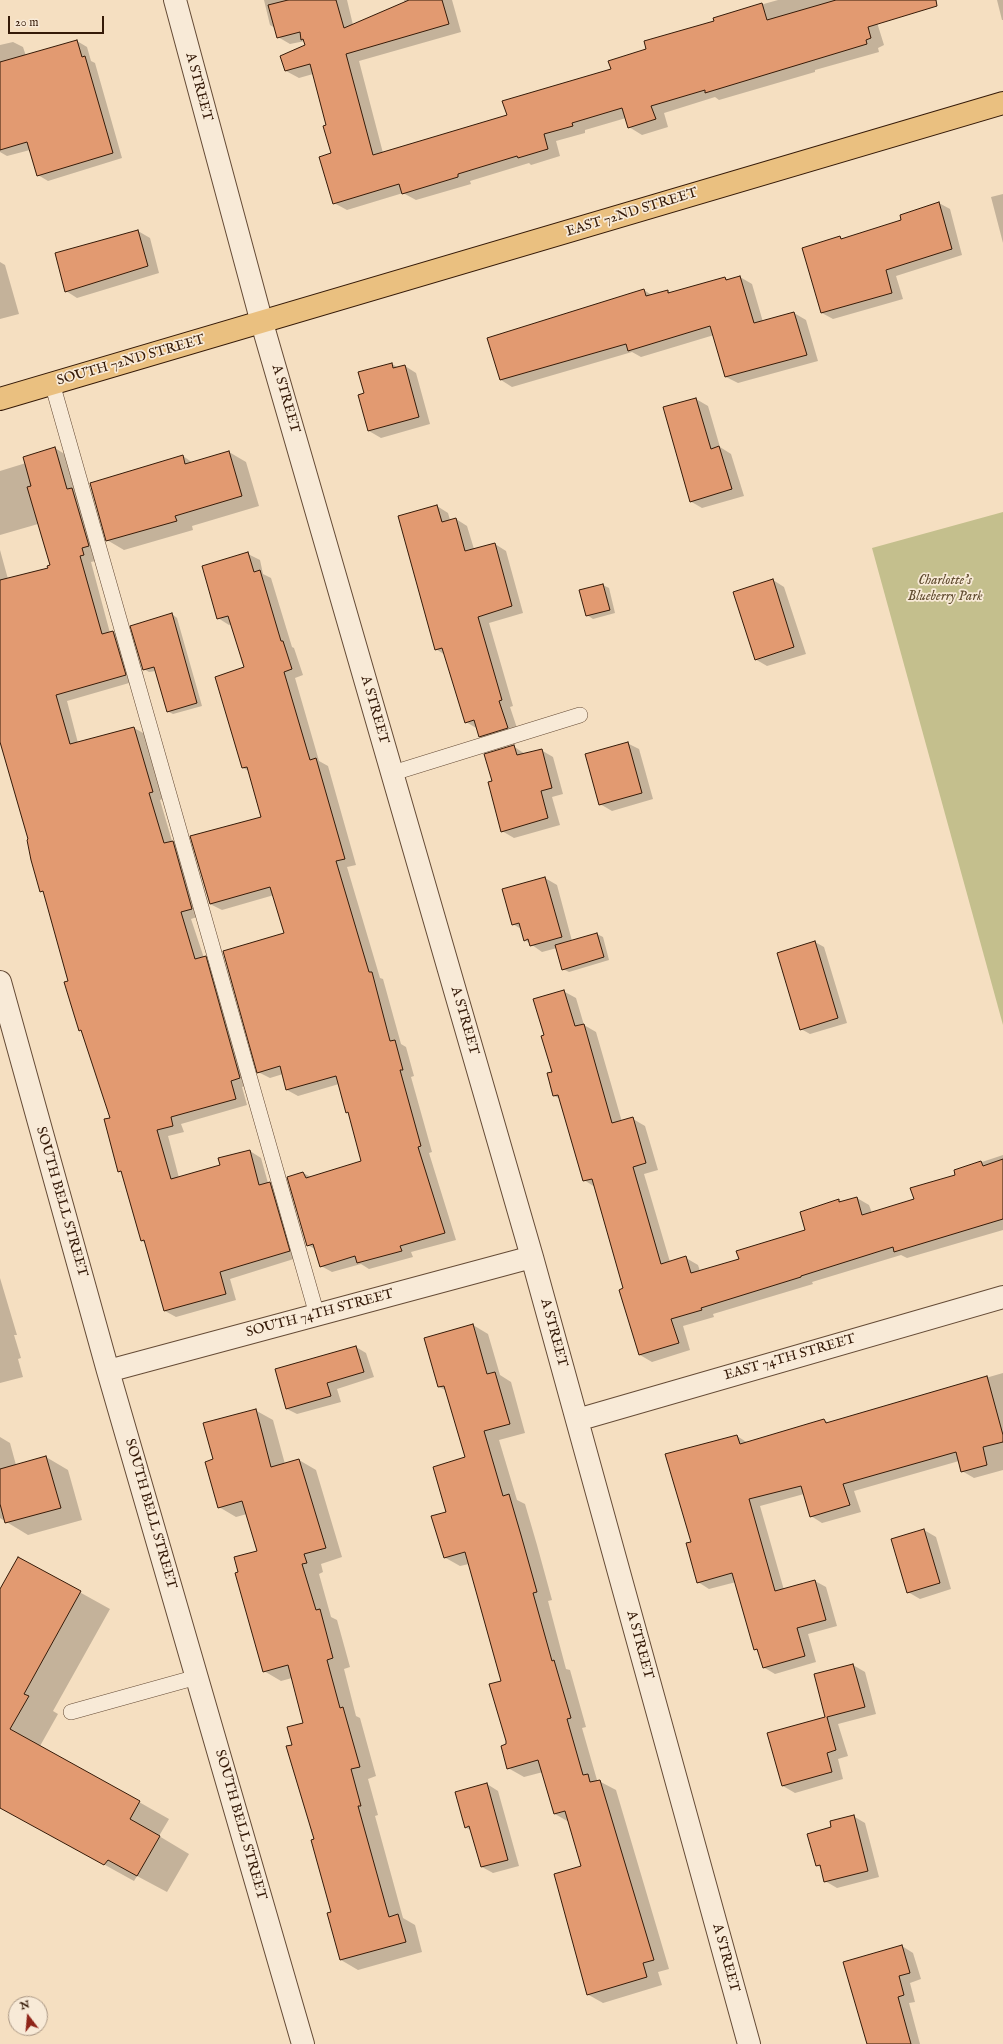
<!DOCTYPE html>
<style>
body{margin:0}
#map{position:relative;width:1003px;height:2044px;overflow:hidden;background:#f5dfc1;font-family:"IM FELL English",serif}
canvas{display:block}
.north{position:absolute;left:8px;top:1996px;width:40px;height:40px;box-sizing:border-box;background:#f8ead7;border:1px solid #aa9784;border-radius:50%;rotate:344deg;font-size:11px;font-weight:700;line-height:16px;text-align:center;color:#351a08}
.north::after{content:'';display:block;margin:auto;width:14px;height:18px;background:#8f2418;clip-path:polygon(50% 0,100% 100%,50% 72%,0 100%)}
.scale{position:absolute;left:8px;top:16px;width:96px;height:18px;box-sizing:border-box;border:2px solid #351a08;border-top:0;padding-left:5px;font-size:12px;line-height:14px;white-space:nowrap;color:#351a08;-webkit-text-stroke:3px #f8ead7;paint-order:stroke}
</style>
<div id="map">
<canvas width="1003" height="2044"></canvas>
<div class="north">N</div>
<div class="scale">20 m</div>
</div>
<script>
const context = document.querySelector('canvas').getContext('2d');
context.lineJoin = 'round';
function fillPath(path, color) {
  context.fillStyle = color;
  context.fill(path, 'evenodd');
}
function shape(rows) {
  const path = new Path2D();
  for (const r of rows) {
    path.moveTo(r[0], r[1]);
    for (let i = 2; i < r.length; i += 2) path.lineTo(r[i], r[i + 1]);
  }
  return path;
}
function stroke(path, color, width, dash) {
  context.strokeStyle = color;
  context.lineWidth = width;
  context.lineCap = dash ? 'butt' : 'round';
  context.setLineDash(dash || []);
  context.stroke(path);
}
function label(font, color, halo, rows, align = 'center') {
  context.font = font + ' "IM FELL English",serif';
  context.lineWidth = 3.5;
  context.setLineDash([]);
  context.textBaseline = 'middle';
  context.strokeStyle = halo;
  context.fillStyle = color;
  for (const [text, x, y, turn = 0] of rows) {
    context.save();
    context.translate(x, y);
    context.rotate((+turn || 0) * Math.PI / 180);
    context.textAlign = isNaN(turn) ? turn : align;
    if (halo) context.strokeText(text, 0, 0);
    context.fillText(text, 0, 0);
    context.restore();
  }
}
const green = shape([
 [1003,512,1003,1025,872,548]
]);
const shadow = shape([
 [264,0,347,0,353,25,405,3,404,0,452,0,461,32,359,61,383,153,508,116,612,70,648,50,715,21,714,18,778,0,870,0,884,45,878,48,879,52,815,70,815,72,719,100,715,97,664,113,668,127,642,135,629,127,626,118,585,130,585,133,556,141,560,156,531,165,529,163,470,181,471,184,416,200,403,193,347,210,334,203,332,154,327,126,313,74,299,78,286,71,306,46,305,41,290,44,278,37,275,28,270,25],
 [997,0,1003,0,1003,20,1002,20],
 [77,41,87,47,91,61,95,63,122,158,48,181,38,175,30,150,7,156,0,152,0,45,13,42,23,47,26,56],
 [1003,194,1003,243,991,197],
 [939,203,950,209,962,255,896,276,903,299,833,319,822,313,840,237,843,239,902,221],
 [138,231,150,238,159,273,77,298,66,291,56,253],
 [0,262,5,265,19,314,0,319],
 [740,277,752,284,763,322,794,313,806,320,818,361,738,383,726,377,714,335,641,357,632,352,512,387,501,380,644,290,653,296,667,291,671,293,725,278,729,280],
 [392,364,399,368,405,366,416,373,430,424,381,438,369,431,360,396,365,394],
 [696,399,708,406,720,447,731,454,744,496,702,508,690,501,665,407],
 [55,448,66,455,100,552,93,554,95,561,91,562,110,633,113,632,124,639,136,681,67,701,78,743,134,728,145,734,163,799,160,800,172,841,184,848,203,915,191,919,204,958,217,964,251,1084,242,1087,247,1105,181,1124,184,1132,168,1136,179,1178,221,1165,250,1151,261,1158,268,1183,281,1189,300,1257,230,1279,236,1300,176,1317,165,1311,145,1243,141,1240,122,1173,119,1171,111,1118,83,1032,80,1030,69,982,45,893,41,891,30,840,0,741,0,550,8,579,49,569,51,566,38,524,0,535,0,471,26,463],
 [229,452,246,462,259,506,192,526,193,530,124,550,107,540,183,456,193,463],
 [437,506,448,513,450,520,456,519,467,526,474,549,495,544,506,551,523,613,489,623,513,706,510,707,519,734,492,743,480,736,478,729,466,722,445,655,436,649],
 [248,554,260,560,263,574,271,578,292,647,294,648,303,675,295,678,319,761,328,766,356,865,347,867,380,978,383,979,401,1044,406,1047,414,1076,411,1077,432,1152,429,1153,456,1240,411,1252,413,1257,369,1269,361,1264,332,1272,321,1266,316,1250,308,1245,303,1173,311,1177,363,1161,350,1113,347,1112,339,1084,298,1096,287,1090,283,1074,270,1078,258,1072,285,933,274,895,222,910,210,904,263,817,249,771,243,768,245,668,231,624,229,625,218,618],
 [773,580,784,587,806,654,767,666,755,659],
 [603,585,609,588,615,613,593,619,587,615,581,590],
 [172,614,177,618,202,706,173,714,167,711,156,671,149,672,144,669],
 [627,743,639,749,653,799,612,811,600,804],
 [513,746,525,754,541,750,553,757,563,794,552,797,560,825,514,838,502,831,493,782],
 [545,878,557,885,572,941,597,934,603,937,609,960,569,972,563,969,557,948,542,952,525,940,521,929,513,924],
 [815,942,824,947,847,1023,810,1034,801,1029],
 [563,991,576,998,584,1025,596,1032,622,1122,633,1119,645,1126,658,1170,644,1174,670,1262,686,1258,698,1265,700,1271,740,1260,807,1230,838,1200,842,1203,857,1198,869,1205,872,1213,915,1200,956,1176,955,1171,1003,1155,1003,1230,907,1258,901,1255,812,1282,813,1284,713,1314,714,1317,683,1326,690,1350,652,1362,640,1355,624,1289,595,1187,584,1180,561,1099,554,1096,553,1073,546,1036],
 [0,1278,17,1335,14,1335,21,1358,18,1359,23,1377,0,1383],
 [473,1325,488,1334,500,1375,511,1382,525,1433,499,1440,517,1500,525,1504,537,1545,552,1600,548,1601,566,1669,570,1670,586,1727,582,1728,597,1780,616,1790,669,1969,658,1972,662,1985,603,2003,587,1994,582,1867,569,1822,555,1814,543,1772,524,1777,508,1768,503,1681,469,1564,460,1566,444,1557,447,1512,466,1458,447,1391,439,1387],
 [356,1347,366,1353,374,1377,337,1389,341,1402,297,1414,287,1409,276,1370],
 [1003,1373,1003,1470,974,1478,962,1471,959,1461,854,1491,861,1512,822,1523,811,1516,804,1494,760,1506,784,1590,815,1581,826,1587,837,1626,808,1634,816,1662,775,1674,763,1667,759,1651,755,1649,736,1582,709,1589,698,1582,692,1543,737,1436,748,1443,824,1420,829,1423],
 [255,1410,273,1420,285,1464,299,1460,316,1470,342,1557,321,1564,323,1572,319,1574,331,1617,337,1620,350,1667,344,1669,356,1716,360,1718,376,1776,368,1779,378,1815,375,1816,403,1918,415,1925,422,1952,358,1970,341,1960,328,1914,332,1913,293,1746,304,1723,292,1678,281,1681,264,1671,240,1572,258,1552,247,1514,236,1517,219,1507,214,1460],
 [0,1437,10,1443,16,1465,46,1457,68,1470,82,1520,28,1535,0,1518],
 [924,1530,936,1537,951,1589,920,1599,908,1592],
 [18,1558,110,1609,53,1711,58,1714,40,1746,169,1819,159,1836,189,1854,167,1892,137,1876,134,1881,0,1807,0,1591],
 [853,1665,865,1672,876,1714,838,1724,848,1756,838,1759,843,1779,795,1793,783,1786,768,1734,826,1717],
 [487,1784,498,1791,519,1866,493,1873,482,1867,472,1831,465,1827],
 [853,1816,865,1823,879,1877,837,1888,825,1881,822,1868,817,1865,832,1828],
 [902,1946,913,1953,921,1979,910,1983,915,2002,909,2003,920,2044,868,2044]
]);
const building = shape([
 [288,0,336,0,344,28,409,0,442,0,449,24,346,54,373,155,507,115,502,101,611,69,608,61,646,49,644,41,714,21,713,18,762,3,767,20,836,0,936,0,937,6,868,27,871,38,866,40,867,44,705,93,705,90,651,106,656,119,628,128,622,108,572,123,573,126,544,134,548,149,518,158,517,156,458,174,458,177,402,194,399,184,333,204,319,157,331,153,323,126,326,125,310,64,285,71,280,56,305,45,303,39,301,40,300,32,277,38,268,5,288,0],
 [77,40,82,57,85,56,113,153,37,176,27,142,0,150,0,62,77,40],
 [939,202,952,249,886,270,892,293,821,313,802,248,840,236,841,239,901,220,900,215,939,202],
 [138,230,148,266,65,292,55,253,138,230],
 [740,276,754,323,794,312,807,355,725,377,710,326,628,351,626,344,500,380,487,338,644,289,646,296,668,290,668,293,725,277,726,280,740,276],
 [392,363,393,368,405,365,419,417,368,431,358,395,364,393,358,372,392,363],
 [696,398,711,449,719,446,732,489,690,502,663,407,696,398],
 [55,447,67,489,72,488,89,546,82,548,84,555,80,556,102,634,113,631,126,675,56,695,70,744,134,727,153,792,149,793,164,843,173,841,192,909,181,912,195,959,206,956,240,1078,231,1081,236,1099,171,1117,173,1126,157,1130,171,1179,220,1165,218,1158,250,1150,259,1185,270,1182,290,1251,220,1272,226,1294,164,1311,144,1240,141,1241,121,1171,118,1172,104,1119,110,1118,81,1030,79,1031,64,982,68,981,43,891,40,892,31,860,27,840,28,839,0,742,0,580,48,568,47,566,50,565,27,487,31,486,23,457,55,447],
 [229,451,242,496,175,516,177,521,106,541,90,483,183,455,185,464,229,451],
 [437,505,442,522,456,518,465,551,495,543,512,606,478,617,502,700,499,701,508,728,479,737,474,720,465,723,442,648,435,650,398,516,437,505],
 [248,552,254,572,260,570,281,641,283,641,292,669,284,672,310,760,316,758,345,859,336,861,369,972,372,972,390,1041,395,1040,403,1070,400,1070,421,1146,418,1147,445,1233,400,1246,402,1251,357,1263,355,1256,320,1267,313,1244,307,1246,287,1177,303,1172,306,1178,361,1161,348,1112,346,1113,336,1076,286,1090,280,1066,257,1073,223,951,284,933,270,887,210,904,190,836,261,817,247,767,242,768,215,677,244,667,228,616,217,619,202,566,248,552],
 [773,579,794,647,755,660,733,592,773,579],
 [603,584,610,610,586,616,579,590,603,584],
 [172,613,197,703,167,712,154,667,143,670,130,626,172,613],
 [628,742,642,793,599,805,585,754,628,742],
 [514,745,517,755,542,749,552,788,541,791,548,818,501,832,488,782,492,781,484,754,514,745],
 [545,877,562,937,530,946,528,939,524,941,519,923,512,925,502,889,545,877],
 [597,933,604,957,562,970,555,945,597,933],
 [815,941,838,1018,800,1030,777,953,815,941],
 [564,990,575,1026,584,1024,612,1123,633,1117,646,1163,633,1167,661,1264,686,1256,691,1273,739,1259,736,1251,805,1230,800,1212,839,1199,839,1202,857,1197,862,1215,914,1199,910,1188,955,1175,954,1170,981,1161,983,1166,1003,1159,1003,1219,894,1252,893,1247,801,1276,801,1277,701,1308,702,1310,671,1319,679,1343,639,1355,619,1290,623,1288,592,1179,583,1181,558,1095,553,1096,547,1073,552,1072,541,1036,544,1035,533,999,564,990],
 [473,1324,487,1374,495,1372,510,1424,484,1431,503,1496,509,1494,521,1535,537,1592,533,1593,552,1661,554,1660,571,1718,567,1719,583,1775,588,1774,590,1782,600,1780,654,1960,643,1963,647,1977,587,1995,554,1874,581,1866,565,1811,554,1814,538,1760,507,1769,501,1746,506,1744,506,1741,489,1684,501,1681,465,1552,444,1558,431,1516,446,1512,433,1467,465,1457,444,1386,438,1387,424,1338,473,1324],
 [356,1346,364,1372,327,1383,331,1396,286,1409,275,1369,356,1346],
 [987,1376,1003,1435,1003,1442,983,1447,987,1465,961,1472,956,1452,843,1484,850,1505,810,1517,801,1486,749,1499,775,1591,815,1580,826,1620,797,1628,805,1656,763,1668,757,1649,754,1650,732,1573,697,1583,686,1543,691,1542,665,1454,737,1435,740,1444,824,1419,826,1423,987,1376],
 [256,1409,271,1467,299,1459,326,1548,304,1554,307,1563,302,1564,316,1610,320,1609,333,1658,327,1660,340,1708,343,1707,360,1767,351,1769,361,1806,358,1806,389,1917,398,1914,406,1942,340,1960,327,1913,331,1912,311,1840,314,1839,286,1746,292,1745,287,1727,303,1723,288,1665,263,1672,235,1573,238,1572,234,1557,257,1551,242,1501,218,1508,205,1462,213,1459,203,1423,256,1409],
 [46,1456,61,1508,5,1523,0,1504,0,1469,46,1456],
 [924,1529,940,1583,907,1593,891,1539,924,1529],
 [18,1557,81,1591,24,1694,29,1696,10,1729,140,1801,130,1819,160,1836,137,1876,108,1860,104,1865,0,1808,0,1589,18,1557],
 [853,1664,865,1707,827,1717,836,1750,827,1753,832,1772,782,1786,767,1733,825,1717,814,1674,853,1664],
 [487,1783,508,1860,481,1867,469,1826,465,1828,455,1792,487,1783],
 [854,1815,868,1871,824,1882,820,1865,816,1866,807,1834,831,1827,830,1821,854,1815],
 [902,1945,910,1973,899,1976,904,1995,898,1997,911,2044,867,2044,843,1962,902,1945]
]);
const service = shape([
 [52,383,317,1315],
 [393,773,580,715],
 [71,1712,197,1677]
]);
const minor = shape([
 [175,0,262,323,532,1257,749,2044],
 [0,982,108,1371,303,2044],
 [108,1371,532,1257],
 [577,1420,1003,1297]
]);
const primary = shape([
 [0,399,1003,103]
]);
const streetNames = [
 ["A STREET",198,87,75],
 ["EAST 72ND STREET",632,213,-17],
 ["SOUTH 72ND STREET",131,361,-16],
 ["A STREET",285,399,74],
 ["A STREET",374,710,74],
 ["A STREET",464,1021,74],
 ["SOUTH BELL STREET",61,1202,74],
 ["SOUTH 74TH STREET",320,1314,-15],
 ["A STREET",553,1333,75],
 ["EAST 74TH STREET",790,1358,-16],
 ["SOUTH BELL STREET",150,1514,74],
 ["A STREET",639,1645,75],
 ["SOUTH BELL STREET",240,1825,74],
 ["A STREET",725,1958,75]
];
const parkNames = [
 ["Charlotte's",945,581],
 ["Blueberry Park",945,597]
];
fillPath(green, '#c4bf8d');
fillPath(shadow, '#0003');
fillPath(building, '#e29a71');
stroke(building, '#351a08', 1);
stroke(service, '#654b36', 16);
stroke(minor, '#654b36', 24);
stroke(primary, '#351a08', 24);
stroke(service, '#f8ead7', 15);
stroke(minor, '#f8ead7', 22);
stroke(primary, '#eac080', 22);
label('14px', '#351a08', '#f8ead7', streetNames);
label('italic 14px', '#604c30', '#f8ead7', parkNames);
</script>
